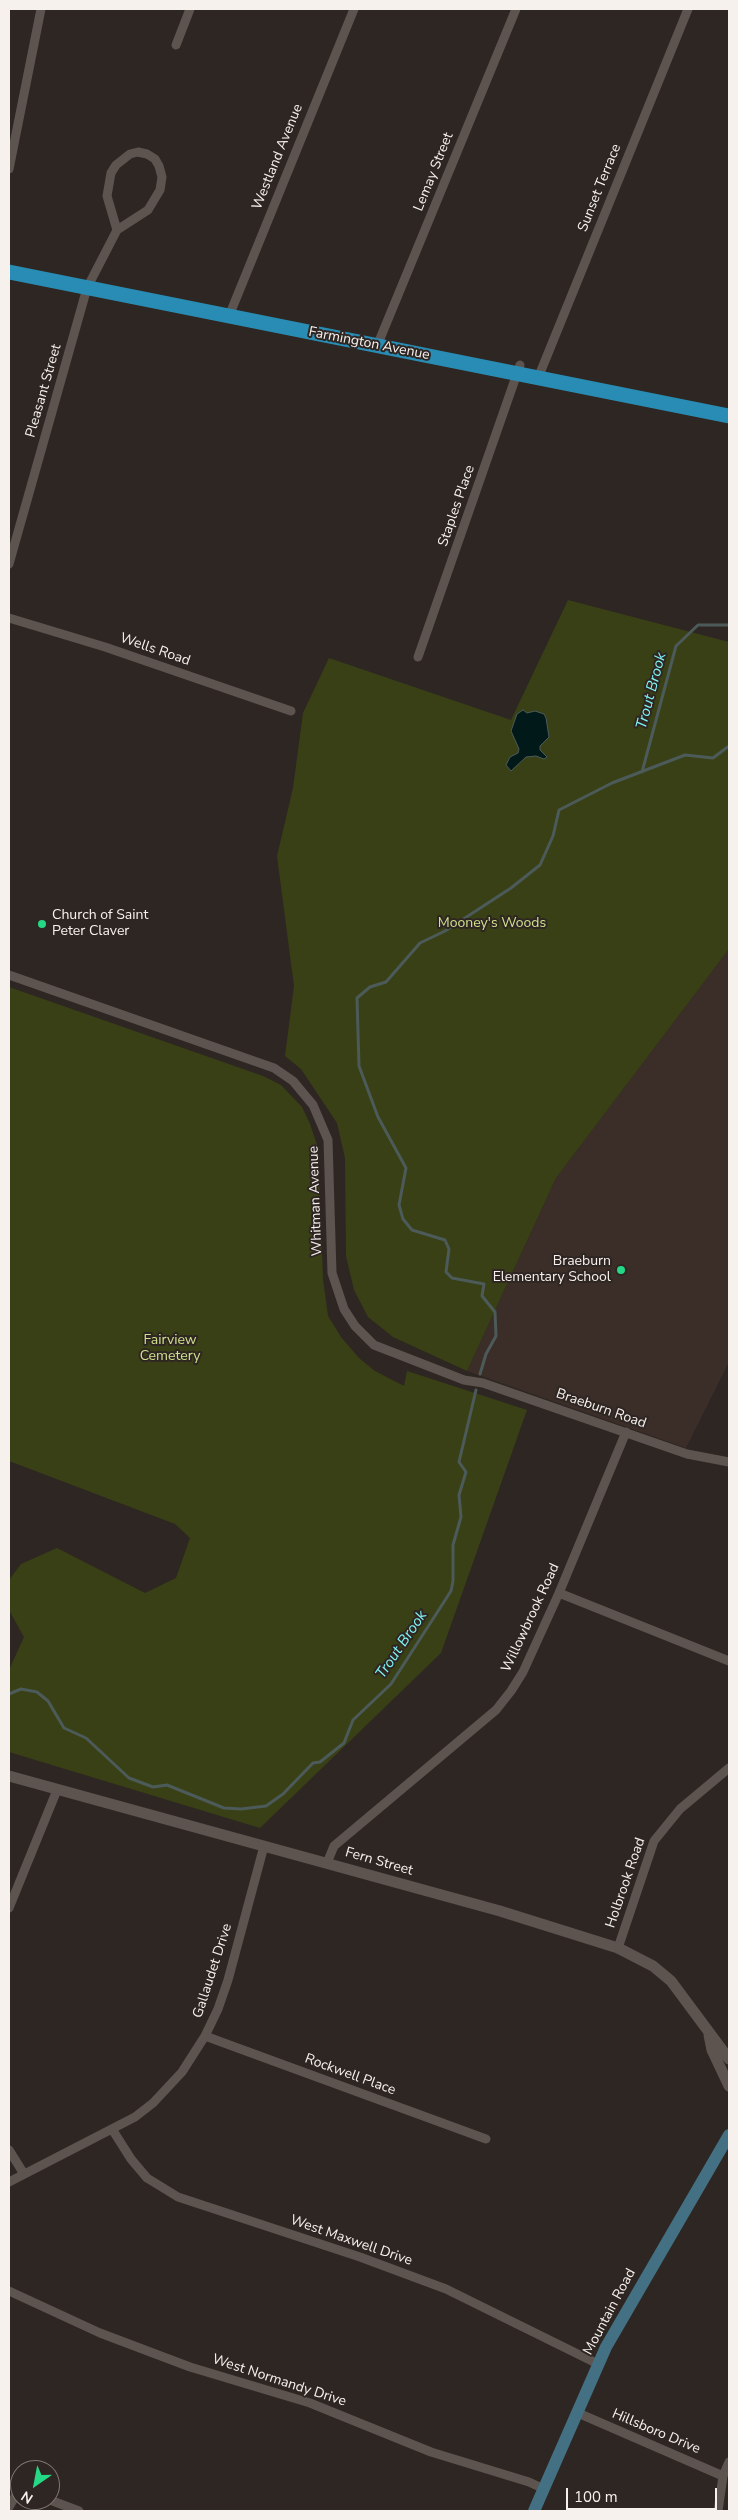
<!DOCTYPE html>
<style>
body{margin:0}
#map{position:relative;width:738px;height:2520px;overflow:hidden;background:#2e2622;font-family:"Nunito Sans",sans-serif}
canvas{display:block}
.frame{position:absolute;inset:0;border:10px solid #f7f1ee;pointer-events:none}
.north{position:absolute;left:10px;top:2460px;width:50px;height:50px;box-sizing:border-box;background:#2e2622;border:1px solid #7e7774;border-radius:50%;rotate:213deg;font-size:14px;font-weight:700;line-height:20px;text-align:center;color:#f7f1ee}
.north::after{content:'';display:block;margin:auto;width:18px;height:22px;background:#25d886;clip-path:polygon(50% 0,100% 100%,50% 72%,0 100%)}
.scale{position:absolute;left:566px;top:2488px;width:151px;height:22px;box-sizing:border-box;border:2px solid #f7f1ee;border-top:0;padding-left:6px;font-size:15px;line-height:18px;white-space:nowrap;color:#f7f1ee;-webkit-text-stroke:4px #2e2622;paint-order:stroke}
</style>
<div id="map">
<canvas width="738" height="2520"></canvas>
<div class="frame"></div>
<div class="north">N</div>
<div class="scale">100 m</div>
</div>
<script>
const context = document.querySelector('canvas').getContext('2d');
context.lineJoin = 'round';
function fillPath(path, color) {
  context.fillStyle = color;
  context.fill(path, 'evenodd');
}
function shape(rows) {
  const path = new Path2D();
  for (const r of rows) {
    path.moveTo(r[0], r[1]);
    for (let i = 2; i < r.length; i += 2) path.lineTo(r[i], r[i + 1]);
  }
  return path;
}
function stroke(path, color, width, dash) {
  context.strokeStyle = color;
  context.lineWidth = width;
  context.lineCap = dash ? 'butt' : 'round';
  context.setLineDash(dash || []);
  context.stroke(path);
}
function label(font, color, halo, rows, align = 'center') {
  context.font = font + ' "Nunito Sans",sans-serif';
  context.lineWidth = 4;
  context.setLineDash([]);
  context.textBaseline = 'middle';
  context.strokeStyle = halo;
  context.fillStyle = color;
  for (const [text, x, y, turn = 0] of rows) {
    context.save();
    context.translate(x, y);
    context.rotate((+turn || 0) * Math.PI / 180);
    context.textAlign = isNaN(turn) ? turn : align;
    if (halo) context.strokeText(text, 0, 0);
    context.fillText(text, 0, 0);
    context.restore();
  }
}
const built = shape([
 [729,949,729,1362,686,1448,467,1371,556,1178]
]);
const green = shape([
 [568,600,729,642,729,949,556,1178,467,1371,393,1337,368,1317,354,1290,346,1256,345,1158,337,1123,301,1069,285,1056,294,986,277,856,293,788,303,713,329,658,511,720],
 [9,987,263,1076,281,1085,302,1107,310,1124,318,1148,323,1279,328,1316,341,1337,359,1358,375,1371,404,1386,407,1371,527,1410,441,1653,260,1828,9,1752,9,1670,24,1637,9,1610,9,1580,21,1564,57,1548,145,1593,176,1578,190,1538,175,1524,9,1461]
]);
const water = shape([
 [523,710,527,713,535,711,544,714,546,718,549,737,540,746,540,750,547,757,544,759,536,756,526,757,511,771,506,765,510,757,518,753,519,749,511,731,517,714,523,710]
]);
const stream = shape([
 [642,772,676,646,698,625,729,625],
 [480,1374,486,1354,496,1336,495,1312,482,1296,484,1284,452,1278,446,1272,449,1249,445,1240,412,1230,403,1219,399,1205,406,1168,378,1117,359,1066,357,998,370,987,386,982,420,943,445,931,511,888,540,865,553,836,559,810,612,783,685,755,713,758,729,746],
 [9,1694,21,1689,37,1692,48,1701,64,1728,86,1738,129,1778,153,1787,167,1785,224,1808,241,1809,266,1806,283,1794,313,1763,320,1762,344,1743,353,1720,391,1684,451,1591,453,1581,453,1545,461,1517,459,1495,466,1472,459,1462,476,1390]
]);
const minor = shape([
 [176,45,190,9],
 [9,169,41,9],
 [229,316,354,9],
 [377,346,516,9],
 [538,378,688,9],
 [9,564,87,288,117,230,148,210,160,190,162,177,159,166,155,159,147,154,138,152,130,154,116,165,111,173,107,196,117,230],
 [9,618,105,647,291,711],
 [418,657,520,365],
 [9,975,274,1068,293,1081,313,1105,328,1140,332,1273,344,1309,355,1326,374,1345,464,1380,483,1383,687,1454,729,1462],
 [559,1593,729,1661],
 [327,1863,334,1846,496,1710,511,1691,523,1672,559,1593,626,1432],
 [9,1908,57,1790],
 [618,1948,654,1841,680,1809,729,1768],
 [205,2036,486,2139],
 [112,2129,131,2159,147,2178,178,2197,360,2257,446,2289,598,2364],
 [9,2150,24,2174],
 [9,2182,135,2117,153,2103,182,2072,205,2036,218,2009,228,1980,264,1846],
 [9,2291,100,2333,190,2367,310,2403,431,2452,529,2482,544,2489],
 [578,2413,723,2476],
 [9,2484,20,2488],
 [50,2500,79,2511],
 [9,2507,20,2488],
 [718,2511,723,2476,729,2462]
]);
const tertiary = shape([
 [9,1776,500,1911,618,1948,653,1966,671,1981,729,2059],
 [709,2035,712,2050,729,2086]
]);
const secondary = shape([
 [534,2511,606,2347,729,2135]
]);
const primary = shape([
 [9,272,729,416]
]);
const markers = [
 [42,924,5,"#25d886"],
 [621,1270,5,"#25d886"]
];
const streetNames = [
 ["Westland Avenue",278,157,-68],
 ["Lemay Street",434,172,-68],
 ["Sunset Terrace",600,188,-68],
 ["Farmington Avenue",369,344,11],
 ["Pleasant Street",44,391,-74],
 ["Staples Place",457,506,-71],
 ["Wells Road",155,650,19],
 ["Whitman Avenue",316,1201,-92],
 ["Braeburn Road",601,1409,19],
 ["Willowbrook Road",531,1618,-65],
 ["Fern Street",379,1862,16],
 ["Holbrook Road",626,1883,-71],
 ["Gallaudet Drive",213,1971,-72],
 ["Rockwell Place",350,2075,20],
 ["West Maxwell Drive",351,2241,19],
 ["Mountain Road",610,2312,-62],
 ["West Normandy Drive",279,2381,18],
 ["Hillsboro Drive",656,2432,23]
];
const poiNames = [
 ["Church of Saint",52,916],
 ["Peter Claver",52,932],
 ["Braeburn",611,1262,"right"],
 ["Elementary School",611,1278,"right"]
];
const parkNames = [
 ["Mooney's Woods",492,924],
 ["Fairview",170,1341],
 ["Cemetery",170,1357]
];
const waterNames = [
 ["Trout Brook",652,691,-75],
 ["Trout Brook",402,1645,-56]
];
fillPath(built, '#3b2d27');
fillPath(green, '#394015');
fillPath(water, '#021919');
stroke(water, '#4c5a59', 1);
stroke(stream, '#4c5a59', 3);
stroke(minor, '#5d5450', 9);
stroke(tertiary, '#5d5450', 11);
stroke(secondary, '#437082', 12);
stroke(primary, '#298cb5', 15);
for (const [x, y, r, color] of markers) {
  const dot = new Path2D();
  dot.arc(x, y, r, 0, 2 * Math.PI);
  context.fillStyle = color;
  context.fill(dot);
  stroke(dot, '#2e2622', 2);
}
label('14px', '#f7f1ee', '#2e2622', streetNames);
label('14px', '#f7f1ee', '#2e2622', poiNames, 'left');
label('14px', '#d0e08e', '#2e2622', parkNames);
label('italic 15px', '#81f5f5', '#2e2622', waterNames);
</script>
